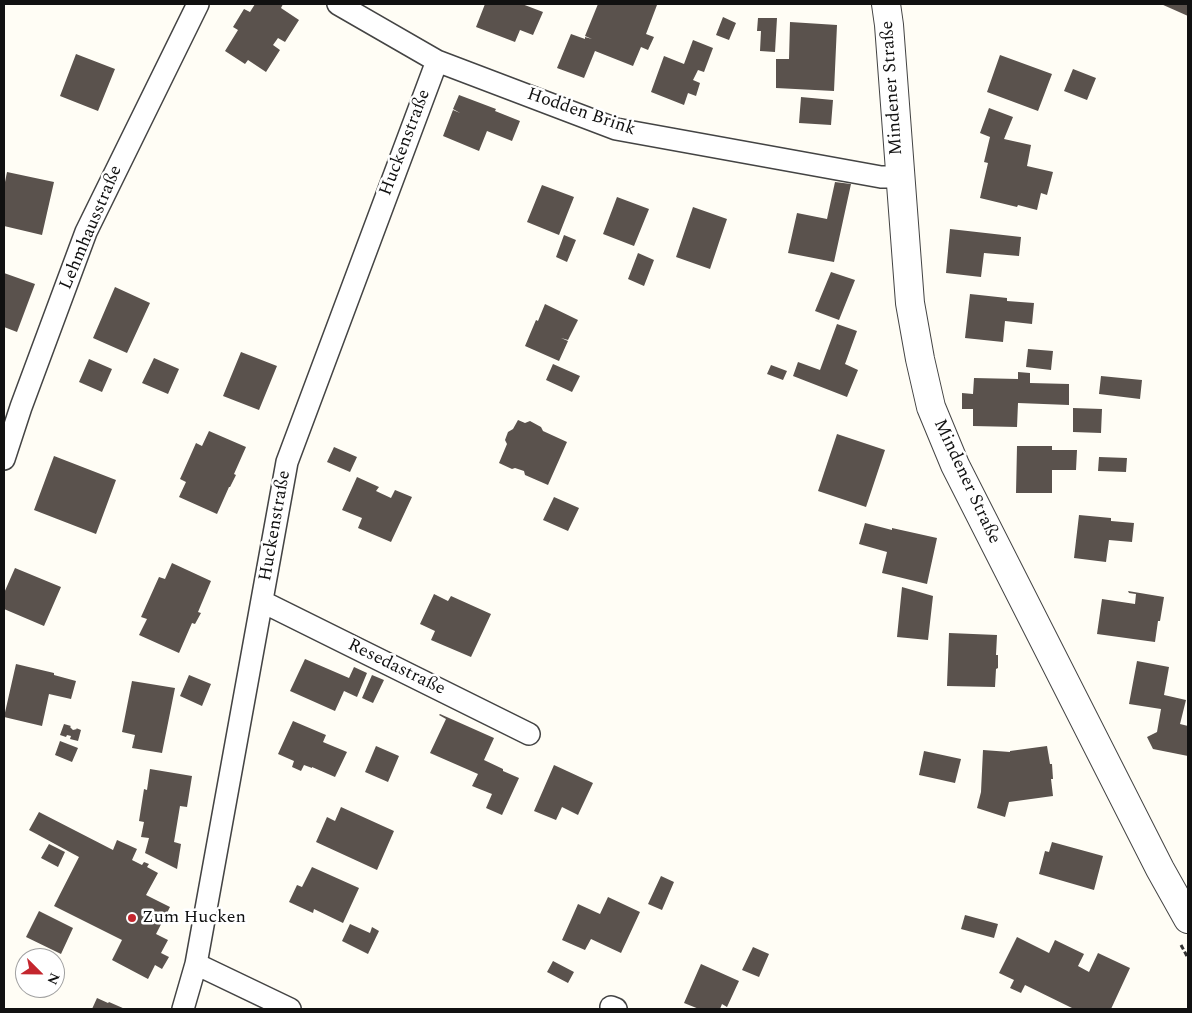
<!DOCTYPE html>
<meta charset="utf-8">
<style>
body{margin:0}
#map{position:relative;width:1192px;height:1013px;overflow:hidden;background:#fffdf5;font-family:Spectral,serif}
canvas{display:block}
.frame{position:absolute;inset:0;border:5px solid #111;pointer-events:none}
.north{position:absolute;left:15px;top:948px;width:50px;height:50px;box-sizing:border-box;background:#fff;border:1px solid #a0a0a0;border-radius:50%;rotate:113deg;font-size:14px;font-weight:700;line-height:20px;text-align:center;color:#111}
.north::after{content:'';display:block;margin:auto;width:18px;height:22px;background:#c4262e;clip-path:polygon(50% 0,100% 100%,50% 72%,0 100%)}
</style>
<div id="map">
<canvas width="1192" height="1013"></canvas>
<div class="frame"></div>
<div class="north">N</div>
</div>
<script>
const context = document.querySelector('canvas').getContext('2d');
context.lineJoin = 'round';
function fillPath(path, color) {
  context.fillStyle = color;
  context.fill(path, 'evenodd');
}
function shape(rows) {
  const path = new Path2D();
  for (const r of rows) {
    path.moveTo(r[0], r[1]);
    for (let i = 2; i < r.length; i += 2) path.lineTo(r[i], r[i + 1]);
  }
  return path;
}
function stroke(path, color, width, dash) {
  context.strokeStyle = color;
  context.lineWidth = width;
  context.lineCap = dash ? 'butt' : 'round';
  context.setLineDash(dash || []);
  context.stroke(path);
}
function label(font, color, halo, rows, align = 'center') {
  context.font = font + ' Spectral,serif';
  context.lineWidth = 5;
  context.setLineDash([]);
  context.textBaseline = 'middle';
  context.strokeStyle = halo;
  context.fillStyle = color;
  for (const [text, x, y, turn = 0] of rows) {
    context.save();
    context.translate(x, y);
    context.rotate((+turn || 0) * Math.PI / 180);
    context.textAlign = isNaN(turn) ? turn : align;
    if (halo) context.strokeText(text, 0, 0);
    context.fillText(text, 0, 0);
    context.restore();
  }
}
const building = shape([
 [255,4,283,4,281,8,299,20,285,42,278,38,273,45,280,50,266,72,248,60,245,64,225,51,238,30,233,27,244,9,250,12],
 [485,4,522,4,543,12,533,35,520,30,515,42,476,27],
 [598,4,653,4,657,5,646,34,654,37,648,50,641,47,633,66,595,51,584,78,557,68,571,34,585,39,585,37,592,39,585,36],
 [1161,4,1188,4,1188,16],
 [723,17,736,23,729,40,716,35],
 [758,18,777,18,775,52,760,51,761,31,757,31],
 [790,22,837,25,834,91,776,88,776,59,789,59],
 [693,40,713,48,704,72,698,70,693,80,700,83,696,96,688,93,684,105,651,92,664,56,684,64],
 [76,54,115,69,98,111,60,96],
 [1000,55,1052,74,1038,111,987,92],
 [1073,69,1096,78,1087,100,1064,91],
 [459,95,496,109,495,111,520,121,512,141,487,131,479,151,443,136,453,110,460,113,453,109],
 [801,97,833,100,831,125,799,123],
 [989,108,1013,117,1004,139,1031,145,1027,166,1053,172,1047,195,1041,193,1037,210,1018,205,1017,207,980,198,988,163,984,162,990,137,980,133],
 [7,172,54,182,42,235,4,226,4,187],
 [835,182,851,184,834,262,788,253,797,213,827,219],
 [542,185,574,197,559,235,527,222],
 [617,197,649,209,634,246,603,234],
 [693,207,727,219,710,269,676,257],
 [950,229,1021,237,1019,256,984,253,981,277,946,273],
 [564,235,576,240,567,262,556,257],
 [638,253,654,260,644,286,628,279],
 [831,272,855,280,839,320,815,311],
 [4,273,35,284,17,332,4,327],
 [115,287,150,303,127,353,93,338],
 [970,294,1007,298,1007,301,1034,303,1032,324,1005,321,1003,342,965,338],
 [545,304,578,320,568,340,561,338,568,341,559,361,525,346,536,320,538,321],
 [837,324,857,331,845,364,858,370,847,397,793,376,798,362,820,370],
 [1028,349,1053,351,1051,370,1026,367],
 [241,352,277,366,259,410,223,396],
 [154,358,179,369,168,394,142,383],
 [89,359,112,369,102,392,79,382],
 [553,364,580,376,572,392,546,380],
 [771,365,787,371,783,380,767,374],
 [1018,372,1030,373,1030,383,1069,384,1069,405,1018,403,1017,427,973,426,973,409,962,409,962,393,973,394,974,378,1018,379],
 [1101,376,1142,380,1140,399,1099,394],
 [1073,408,1102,409,1101,433,1073,432],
 [518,420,525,423,530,421,541,427,543,431,567,442,548,485,525,475,524,471,515,468,512,469,499,463,507,444,505,440,508,432,513,429],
 [209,431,246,447,234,474,236,475,230,487,229,487,217,514,179,497,186,482,180,479,196,443,202,446],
 [837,434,885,450,866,507,818,491],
 [1017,446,1052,446,1052,450,1077,450,1076,470,1052,470,1052,493,1016,493],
 [334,447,357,457,350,472,327,462],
 [54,456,116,480,96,534,34,510],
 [1099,457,1127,458,1126,472,1098,471],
 [357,477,379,487,376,491,391,498,395,490,412,497,391,542,358,528,362,518,342,510],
 [554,497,579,508,568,531,543,520],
 [1079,515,1111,518,1111,521,1134,523,1132,542,1109,540,1106,562,1074,558],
 [865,523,892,530,892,528,937,538,927,584,882,573,887,552,859,544],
 [172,563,211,581,198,612,201,613,195,624,192,623,179,653,139,635,147,619,141,617,159,577,165,579],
 [15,568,61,587,44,626,4,609,4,593],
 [902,587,933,596,928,640,897,637],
 [1128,591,1164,597,1160,621,1158,621,1155,642,1097,634,1102,599,1135,604,1136,594,1129,593],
 [434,594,448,601,451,596,491,614,471,657,431,640,435,631,420,624],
 [949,633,997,635,996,655,998,655,998,668,996,669,995,687,947,686],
 [305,659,349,678,354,667,367,673,357,697,344,691,335,711,290,691],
 [1137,661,1169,667,1164,695,1186,700,1180,724,1188,726,1188,756,1153,749,1147,737,1157,732,1161,709,1129,704],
 [16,664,54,673,54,675,76,681,71,699,49,694,42,726,4,717],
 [189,675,211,684,202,706,180,696],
 [372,675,384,680,373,703,362,698],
 [132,681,175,688,162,753,132,748,135,735,122,732],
 [440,714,494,738,484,760,503,769,503,771,519,778,502,815,486,808,492,794,472,786,478,774,430,753,446,719,439,715],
 [293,721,326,735,323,742,347,752,335,777,312,767,312,768,304,765,301,771,292,767,294,761,278,754],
 [64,724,71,726,70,727,73,730,77,729,76,728,81,730,78,741,70,739,71,736,67,735,66,737,60,735],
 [60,741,78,748,72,762,55,755],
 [376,746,399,756,388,782,365,772],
 [1047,746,1050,764,1052,764,1053,779,1051,779,1053,796,1009,802,1005,817,977,808,981,792,983,750,1010,752,1010,751],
 [924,751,961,759,955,783,919,775],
 [554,765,593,783,578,815,562,807,556,820,534,811],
 [150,769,192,776,187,807,180,806,174,842,181,844,177,869,145,853,149,838,141,837,144,822,139,821,144,789,147,790],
 [341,807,394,831,377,870,316,842,327,817,335,821],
 [39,812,113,850,117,840,137,849,132,860,142,865,144,862,149,864,147,867,158,873,146,895,170,907,156,934,168,940,161,953,169,957,162,969,155,965,148,979,112,960,122,940,54,906,79,857,29,830],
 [1052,842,1103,856,1094,890,1039,874,1045,851,1049,852],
 [49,844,65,852,58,867,41,858],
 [312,867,359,888,343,923,314,909,313,913,289,902,297,885,302,887],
 [661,876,674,882,662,910,648,904],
 [608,897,640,912,621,953,591,939,585,950,562,940,578,904,600,914],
 [39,911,73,928,61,954,26,937],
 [965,915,998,924,994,938,961,929],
 [350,924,370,933,372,927,379,931,368,954,342,941],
 [1017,937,1049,953,1055,940,1084,954,1078,966,1089,972,1098,953,1130,968,1111,1009,1074,1009,1025,985,1021,993,1010,988,1014,980,999,973],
 [753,947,769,954,759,977,742,970],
 [553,961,574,972,568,983,547,972],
 [701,964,739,981,727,1007,722,1004,720,1009,699,1009,684,1003],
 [97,998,108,1003,109,1002,125,1009,92,1009]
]);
const path = shape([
 [1181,945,1188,958]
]);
const minor = shape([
 [338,4,437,61,616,129,881,177,900,177],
 [4,459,21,407,86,232,198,4],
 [263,602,529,734],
 [196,964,290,1009],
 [611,1007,616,1009],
 [183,1009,196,964,287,462,437,61]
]);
const tertiary = shape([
 [886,4,889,25,910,303,920,359,931,407,955,465,1160,869,1188,919]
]);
const markers = [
 [132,918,5,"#c4262e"]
];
const streetNames = [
 ["Mindener Straße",893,88,-94],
 ["Hodden Brink",581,113,19],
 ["Huckenstraße",406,143,-69],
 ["Lehmhausstraße",92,228,-67],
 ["Mindener Straße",966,482,65],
 ["Huckenstraße",276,526,-80],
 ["Resedastraße",396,668,26]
];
const poiNames = [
 ["Zum Hucken",142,918]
];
fillPath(building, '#5a524d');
stroke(minor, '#444', 24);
stroke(tertiary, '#444', 30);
stroke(path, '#333', 3, [5, 2.5]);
stroke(minor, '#fff', 21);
stroke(tertiary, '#fff', 28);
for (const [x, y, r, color] of markers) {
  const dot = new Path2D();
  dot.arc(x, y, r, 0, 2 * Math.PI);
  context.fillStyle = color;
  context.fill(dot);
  stroke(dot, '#fff', 2);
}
label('18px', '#111', '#fff', streetNames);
label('18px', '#111', '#fff', poiNames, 'left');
</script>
